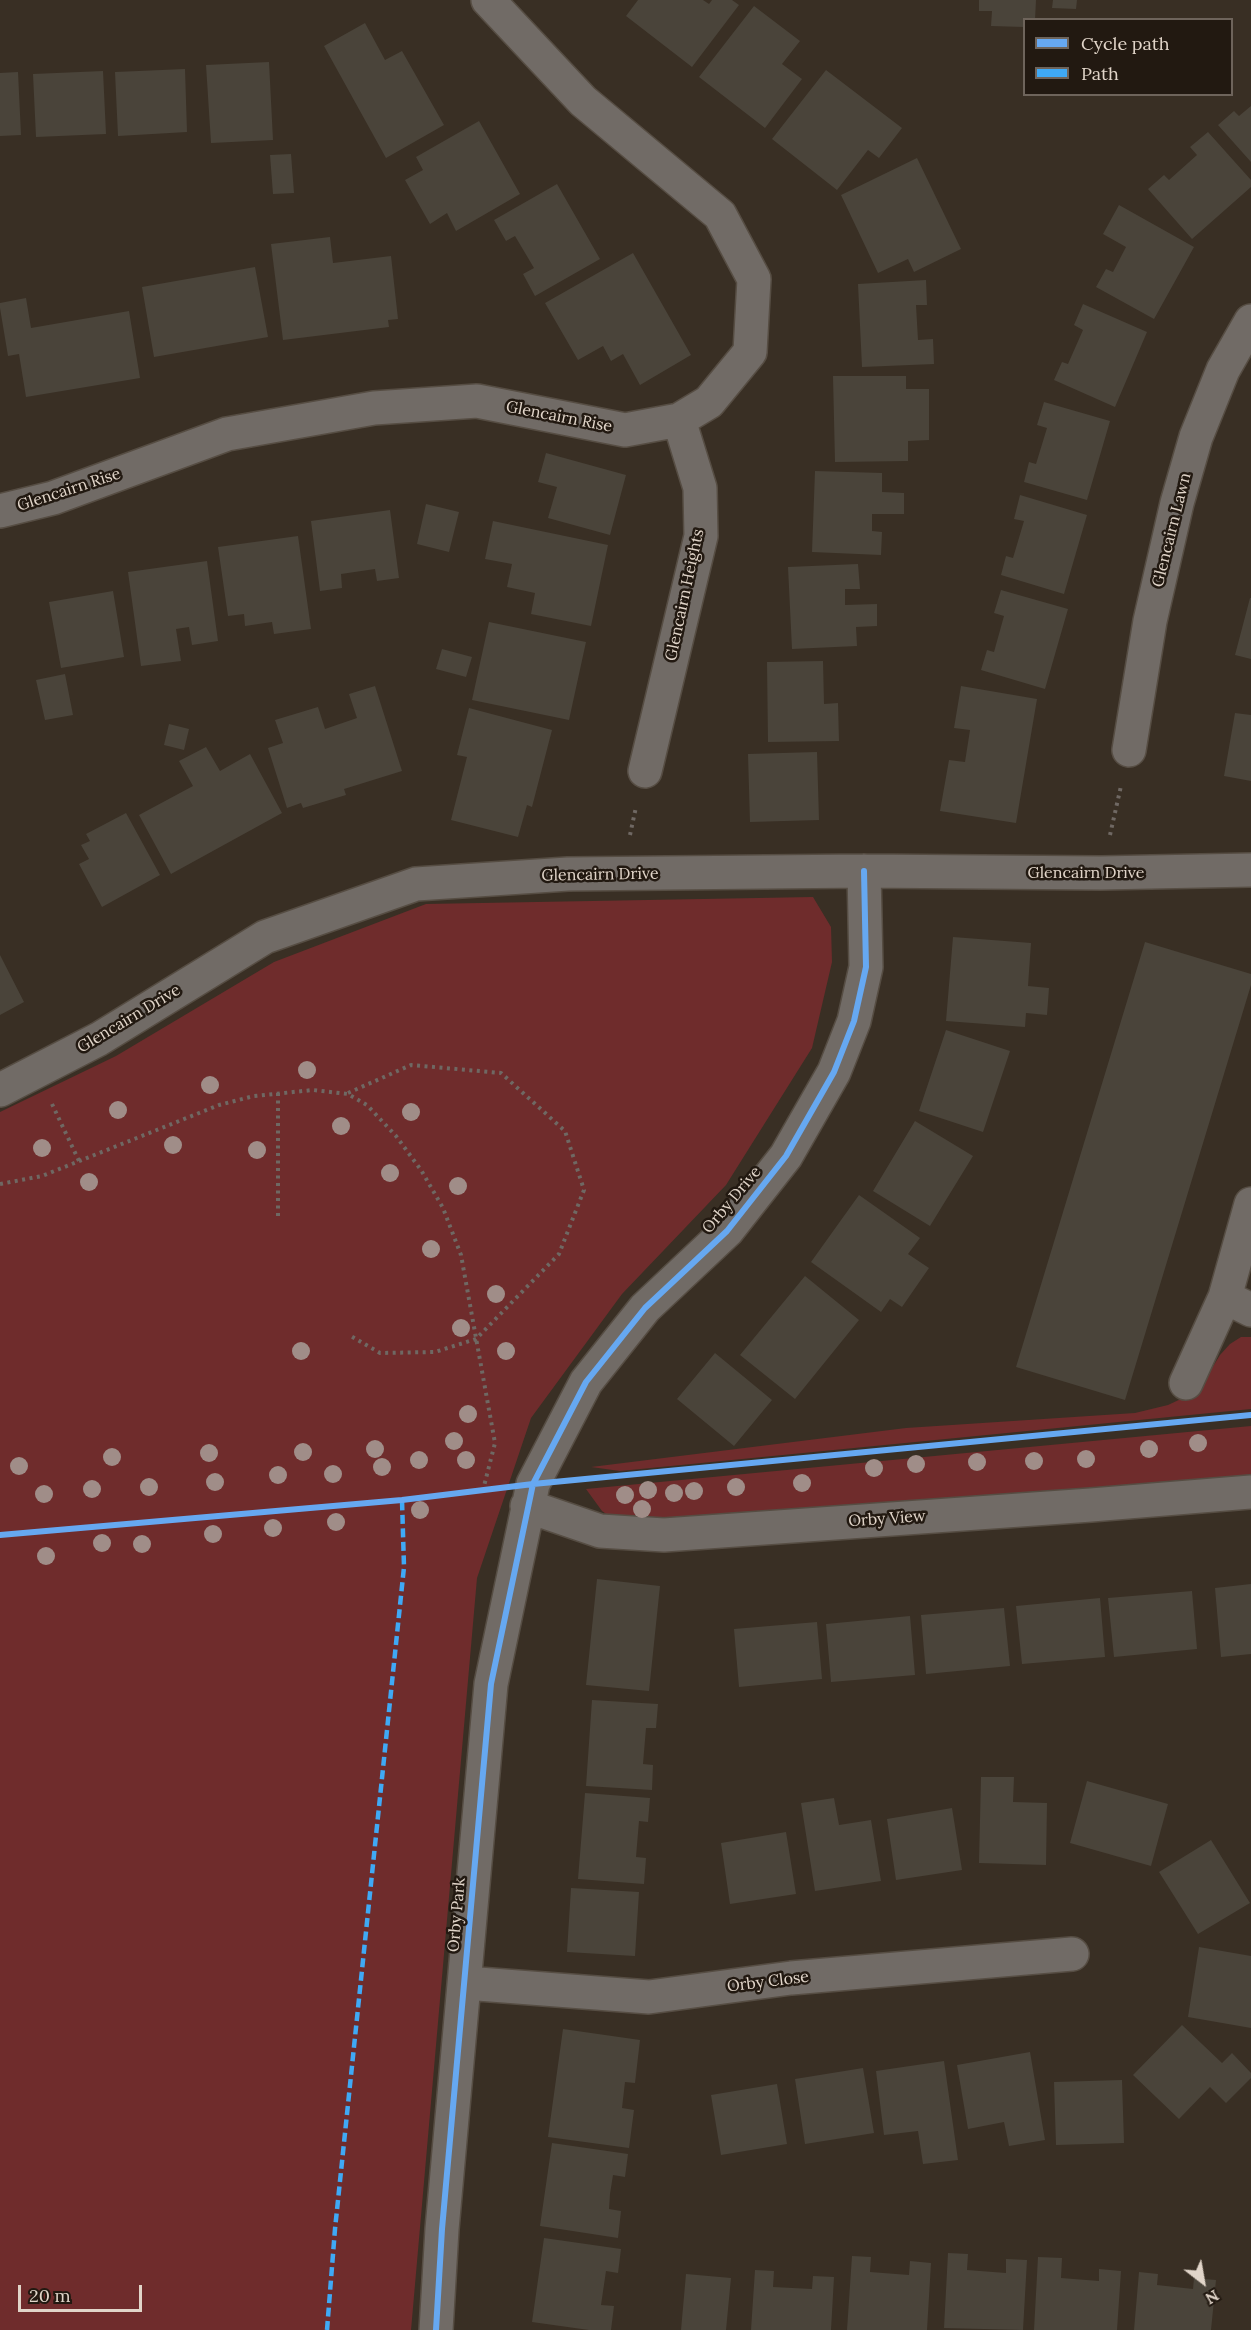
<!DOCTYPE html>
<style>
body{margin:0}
#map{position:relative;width:1251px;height:2330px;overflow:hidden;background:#392f24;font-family:Lora,serif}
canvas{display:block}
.legend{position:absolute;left:1023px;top:18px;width:210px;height:78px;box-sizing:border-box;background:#221911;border:2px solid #6e645b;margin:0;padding:8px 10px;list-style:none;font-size:18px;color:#e1d5c9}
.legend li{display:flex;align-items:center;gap:12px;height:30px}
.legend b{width:30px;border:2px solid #6e645b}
.north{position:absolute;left:1173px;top:2252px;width:60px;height:60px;-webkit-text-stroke:4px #221911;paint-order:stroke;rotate:149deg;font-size:16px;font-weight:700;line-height:24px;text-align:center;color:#e1d5c9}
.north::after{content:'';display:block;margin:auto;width:21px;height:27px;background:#e1d5c9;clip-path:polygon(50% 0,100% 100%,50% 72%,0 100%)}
.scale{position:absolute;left:18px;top:2285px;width:124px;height:27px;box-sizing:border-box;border:3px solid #e1d5c9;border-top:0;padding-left:8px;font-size:18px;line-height:21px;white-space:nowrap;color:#e1d5c9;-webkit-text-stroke:4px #221911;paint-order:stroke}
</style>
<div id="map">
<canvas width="1251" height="2330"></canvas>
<ul class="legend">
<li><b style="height:8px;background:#66a8f1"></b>Cycle path</li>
<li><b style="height:8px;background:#3fa9f5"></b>Path</li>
</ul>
<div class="north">N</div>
<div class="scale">20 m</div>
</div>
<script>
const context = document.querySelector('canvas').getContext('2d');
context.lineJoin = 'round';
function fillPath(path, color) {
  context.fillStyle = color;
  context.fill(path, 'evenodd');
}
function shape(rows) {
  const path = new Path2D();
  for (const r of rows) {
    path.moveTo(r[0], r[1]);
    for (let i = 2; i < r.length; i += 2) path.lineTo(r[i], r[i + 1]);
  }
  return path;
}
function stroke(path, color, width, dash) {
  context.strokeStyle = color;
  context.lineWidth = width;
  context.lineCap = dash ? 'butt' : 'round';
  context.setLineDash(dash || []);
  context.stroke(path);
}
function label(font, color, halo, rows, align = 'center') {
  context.font = font + ' Lora,serif';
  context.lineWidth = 5;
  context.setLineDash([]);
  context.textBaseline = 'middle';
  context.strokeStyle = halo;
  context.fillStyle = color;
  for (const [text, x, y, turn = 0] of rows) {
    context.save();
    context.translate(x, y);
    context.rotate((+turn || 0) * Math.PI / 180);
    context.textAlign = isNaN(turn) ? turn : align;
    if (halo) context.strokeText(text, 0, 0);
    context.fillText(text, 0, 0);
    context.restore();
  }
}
const green = shape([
 [813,897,831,927,832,962,812,1048,726,1185,622,1294,531,1418,477,1578,411,2330,0,2330,0,1112,116,1056,274,962,426,904],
 [1241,1337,1251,1337,1251,1409,620,1471,591,1467,906,1428,1135,1413,1168,1405,1198,1391,1220,1355,1230,1344],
 [1251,1426,1251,1475,1083,1491,700,1523,612,1518,602,1511,586,1489]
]);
const building = shape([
 [638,0,703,0,709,4,712,0,732,0,739,5,692,67,626,16],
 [979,0,1036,0,1035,20,1024,20,1024,27,991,26,992,11,979,11],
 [1053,0,1077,0,1076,9,1052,8],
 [754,6,800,41,782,64,802,79,765,128,699,77],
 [365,23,385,60,402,51,444,125,386,158,324,46],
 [269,62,273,140,211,143,206,65],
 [185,69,187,132,118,136,115,72],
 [826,70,902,128,879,158,868,150,837,190,772,139],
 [103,71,106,134,36,137,33,74],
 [18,72,21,135,0,136,0,73],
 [1251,106,1251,162,1218,125,1234,111,1239,116],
 [479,121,520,194,456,231,447,213,430,224,405,180,423,170,416,157],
 [1208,132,1251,180,1251,187,1192,239,1148,189,1164,175,1169,180,1197,155,1190,147],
 [291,154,294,193,273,194,270,155],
 [917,158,961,249,914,272,908,259,878,273,841,195],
 [557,184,600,259,535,296,523,274,534,268,515,236,506,241,494,220],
 [1119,205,1194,247,1154,319,1096,287,1106,269,1113,272,1126,247,1103,234],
 [330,237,333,263,391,256,398,319,388,320,389,327,283,340,271,244],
 [633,253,691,355,640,385,623,354,611,361,603,346,578,360,545,303],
 [255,267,268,337,154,357,142,287],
 [926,280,927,305,916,305,918,340,933,339,934,364,862,367,858,284],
 [26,298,31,328,129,311,140,378,26,397,19,354,8,356,0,308,0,303],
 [1083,304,1147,332,1115,407,1054,380,1062,362,1068,364,1083,330,1074,325],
 [833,376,906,376,906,389,929,389,929,440,908,441,908,461,835,462],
 [1044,402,1110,421,1087,500,1024,482,1029,462,1036,464,1047,428,1037,425],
 [546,453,626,475,610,535,548,518,557,487,538,482],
 [815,471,882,473,882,492,904,493,904,514,872,514,872,531,882,532,881,555,812,552],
 [1020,495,1087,515,1064,594,1001,575,1006,556,1013,558,1024,521,1014,519],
 [426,504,459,512,449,552,417,544],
 [390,510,399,578,377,581,375,569,341,574,342,588,320,591,311,521],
 [493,521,608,545,591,626,531,614,535,593,507,587,512,564,485,559],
 [298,536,311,629,274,634,272,622,245,626,244,614,228,616,218,547],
 [207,561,218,641,192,645,189,627,176,629,181,661,141,666,128,572],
 [858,564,860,589,845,589,845,605,877,604,877,626,856,627,857,646,792,649,788,567],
 [1001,590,1068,609,1045,689,981,670,987,650,994,652,1004,616,994,613],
 [113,591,124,657,61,668,49,602],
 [1250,598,1251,598,1251,659,1235,655],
 [489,622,586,642,569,720,472,700],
 [442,649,472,657,466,677,436,669],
 [823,661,824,704,838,703,839,741,768,742,767,662],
 [65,674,73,715,45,720,36,680],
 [375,686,402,771,344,789,346,795,303,808,301,803,287,808,268,748,283,743,275,720,318,707,325,729,357,718,349,694],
 [961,686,1037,699,1016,823,940,811,949,760,965,762,970,730,954,728],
 [469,708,552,730,532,807,527,805,518,837,451,820,467,757,457,755],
 [1235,713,1251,715,1251,781,1224,776],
 [169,724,189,729,184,750,164,745],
 [206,747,220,771,250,754,282,813,171,874,139,815,193,786,179,761],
 [817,752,819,820,750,822,748,754],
 [126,813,160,875,102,907,79,864,89,859,81,845,90,841,86,834],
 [953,937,1031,943,1028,986,1049,988,1047,1015,1026,1013,1025,1027,946,1021],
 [1145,942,1251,974,1251,985,1125,1400,1016,1367],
 [0,955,24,1002,0,1015],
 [946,1030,1010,1051,983,1132,919,1111],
 [915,1121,973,1156,930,1226,873,1191],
 [859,1195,920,1238,908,1254,929,1268,902,1307,890,1299,881,1312,811,1262],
 [805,1276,859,1320,795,1399,740,1355],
 [715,1353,772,1400,734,1446,677,1399],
 [597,1579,660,1586,649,1691,586,1685],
 [1251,1584,1251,1654,1221,1657,1215,1588],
 [1192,1591,1197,1649,1114,1657,1108,1598],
 [1100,1598,1105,1657,1022,1664,1016,1606],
 [1004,1608,1010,1666,926,1674,921,1615],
 [910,1616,915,1675,831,1682,826,1624],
 [817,1622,822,1679,739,1687,734,1629],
 [592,1700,658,1704,656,1728,646,1728,643,1764,653,1765,652,1790,586,1786],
 [981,1777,1014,1777,1013,1802,1047,1803,1046,1865,979,1863],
 [1087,1781,1168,1804,1151,1866,1070,1843],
 [585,1793,650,1798,648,1822,639,1821,636,1857,646,1858,644,1884,578,1879],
 [834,1798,839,1825,871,1820,881,1881,815,1891,801,1803],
 [952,1808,962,1870,896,1880,887,1819],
 [786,1832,796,1894,730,1904,721,1843],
 [1211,1840,1250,1903,1198,1934,1159,1872],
 [571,1888,639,1892,635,1956,567,1952],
 [1199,1947,1251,1956,1251,2028,1188,2017],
 [1182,2025,1222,2063,1232,2053,1251,2073,1251,2078,1226,2103,1210,2087,1179,2119,1133,2075],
 [563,2029,640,2040,635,2083,625,2082,622,2108,634,2110,629,2148,548,2137],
 [1030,2052,1045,2140,1009,2146,1004,2122,968,2129,957,2065],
 [944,2061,958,2160,923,2164,918,2131,884,2135,876,2071],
 [863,2068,874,2133,805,2144,795,2079],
 [1122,2080,1124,2143,1056,2145,1054,2082],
 [777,2084,787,2144,721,2155,711,2095],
 [552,2143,628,2154,625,2177,613,2175,610,2194,609,2209,621,2211,618,2238,540,2226],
 [544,2238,621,2249,618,2273,606,2271,601,2305,614,2306,611,2330,589,2330,532,2322],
 [948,2253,968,2254,967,2270,1006,2273,1006,2259,1027,2260,1023,2330,944,2328],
 [852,2256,871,2257,870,2272,909,2275,910,2261,931,2263,927,2330,847,2330],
 [1038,2257,1062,2258,1061,2278,1099,2281,1099,2269,1121,2271,1117,2330,1034,2330],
 [755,2270,774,2271,773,2287,812,2289,813,2276,834,2277,831,2330,751,2330],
 [1139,2272,1158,2274,1157,2285,1193,2289,1194,2278,1216,2280,1211,2330,1134,2330],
 [686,2274,731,2278,726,2330,681,2330]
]);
const path = shape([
 [630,835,636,807],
 [1110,835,1121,786],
 [278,1093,278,1217],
 [348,1093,411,1065,501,1073,565,1131,584,1190,559,1254,476,1339,435,1352,380,1353,349,1335],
 [52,1104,79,1161],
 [0,1184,42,1176,219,1105,254,1096,313,1090,348,1094,367,1105,396,1136,421,1170,443,1208,461,1255,495,1443,483,1490]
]);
const street = shape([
 [0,511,53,498,227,434,374,408,477,401,625,430,679,420,709,402,750,352,754,279,720,215,583,101,488,0],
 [1129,750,1150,621,1177,503,1196,437,1223,370,1251,321],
 [645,771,701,536,700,488,679,420],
 [0,1090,99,1039,265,937,416,884,568,874,864,871,1101,873,1251,870],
 [1225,1297,1251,1310],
 [1186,1383,1225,1297,1251,1204],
 [527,1506,600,1531,664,1535,1091,1505,1251,1492],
 [465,1983,649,1997,791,1978,1072,1954],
 [436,2330,442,2229,491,1684,533,1484,586,1382,645,1308,727,1231,786,1156,834,1072,854,1021,866,967,864,871]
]);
const quiet = shape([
 [327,2330,335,2229,404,1567,402,1500]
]);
const cycleway = shape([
 [0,1535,402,1500,533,1484,1251,1415],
 [436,2330,442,2229,491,1684,533,1484,586,1382,645,1308,727,1231,786,1156,834,1072,854,1021,866,967,864,871]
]);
const trees = [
 [307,1070],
 [210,1085],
 [118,1110],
 [411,1112],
 [341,1126],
 [173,1145],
 [42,1148],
 [257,1150],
 [390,1173],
 [89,1182],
 [458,1186],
 [431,1249],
 [496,1294],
 [461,1328],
 [301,1351],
 [506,1351],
 [468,1414],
 [454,1441],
 [1198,1443],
 [375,1449],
 [1149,1449],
 [303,1452],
 [209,1453],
 [112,1457],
 [1086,1459],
 [419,1460],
 [466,1460],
 [1034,1461],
 [977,1462],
 [916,1464],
 [19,1466],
 [382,1467],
 [874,1468],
 [333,1474],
 [278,1475],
 [215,1482],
 [802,1483],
 [149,1487],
 [736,1487],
 [92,1489],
 [648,1490],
 [694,1491],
 [674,1493],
 [44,1494],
 [625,1495],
 [642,1509],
 [420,1510],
 [336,1522],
 [273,1528],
 [213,1534],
 [102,1543],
 [142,1544],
 [46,1556]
];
const streetNames = [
 ["Glencairn Rise",559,417,11],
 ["Glencairn Rise",69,490,-18],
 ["Glencairn Lawn",1172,530,-76],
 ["Glencairn Heights",685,595,-78],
 ["Glencairn Drive",1086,873],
 ["Glencairn Drive",600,875,-1],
 ["Glencairn Drive",129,1019,-31],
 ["Orby Drive",732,1200,-50],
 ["Orby View",887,1519,-4],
 ["Orby Park",457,1915,-85],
 ["Orby Close",768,1982,-7]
];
fillPath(green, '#6f2c2c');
fillPath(building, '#4a443a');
stroke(street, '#564d43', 36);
stroke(path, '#6f6863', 4, [3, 4.5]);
stroke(street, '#716b66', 33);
stroke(quiet, '#3fa9f5', 4.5, [9, 4.5]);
stroke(cycleway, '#66a8f1', 6);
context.fillStyle = '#a08d88';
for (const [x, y] of trees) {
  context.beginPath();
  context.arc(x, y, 9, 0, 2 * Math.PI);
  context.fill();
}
label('16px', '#e1d5c9', '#221911', streetNames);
</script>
